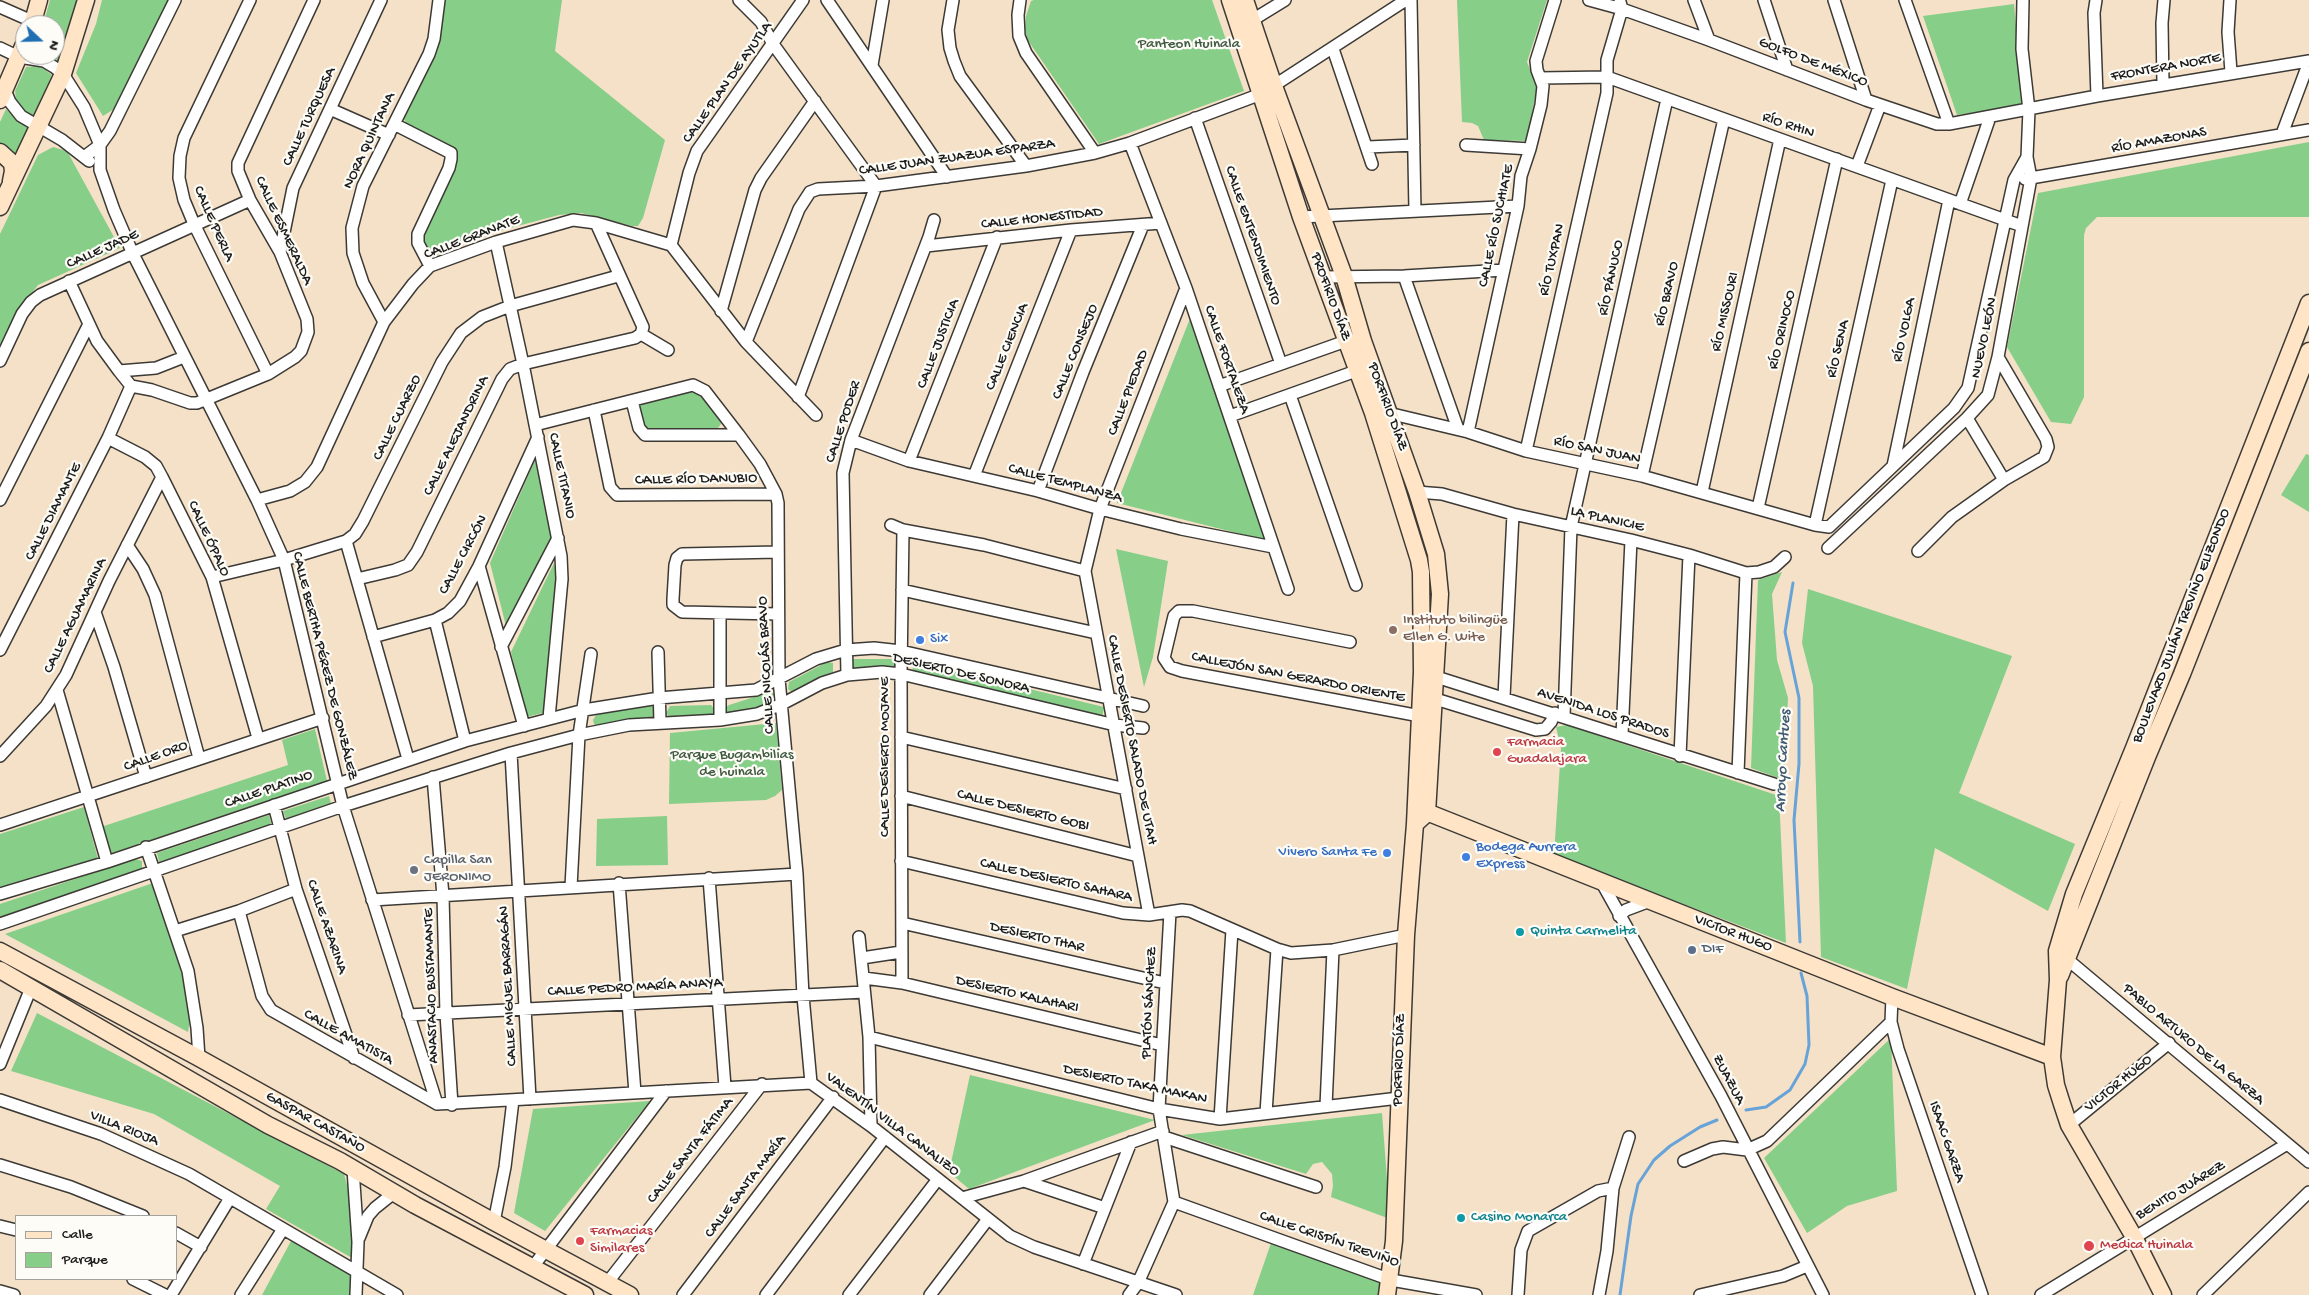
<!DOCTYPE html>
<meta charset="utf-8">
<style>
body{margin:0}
#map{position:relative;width:2309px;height:1295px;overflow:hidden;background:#f5e1c7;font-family:"Gochi Hand",sans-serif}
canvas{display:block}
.legend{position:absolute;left:15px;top:1215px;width:162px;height:65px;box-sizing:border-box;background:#fdfcf7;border:1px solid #a3a29f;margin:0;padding:6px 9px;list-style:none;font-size:15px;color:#1c1c1c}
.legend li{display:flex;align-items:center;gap:10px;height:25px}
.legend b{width:25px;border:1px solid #a3a29f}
.north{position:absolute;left:15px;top:15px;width:50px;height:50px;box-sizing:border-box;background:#fdfcf7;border:1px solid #a3a29f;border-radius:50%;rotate:111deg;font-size:14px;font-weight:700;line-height:20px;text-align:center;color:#1c1c1c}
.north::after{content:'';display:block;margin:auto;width:18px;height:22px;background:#1f6fb2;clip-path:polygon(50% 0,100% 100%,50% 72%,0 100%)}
</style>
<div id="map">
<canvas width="2309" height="1295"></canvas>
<ul class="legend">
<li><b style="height:6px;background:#ffe4c6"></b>Calle</li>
<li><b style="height:14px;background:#87ce89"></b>Parque</li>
</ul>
<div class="north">N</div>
</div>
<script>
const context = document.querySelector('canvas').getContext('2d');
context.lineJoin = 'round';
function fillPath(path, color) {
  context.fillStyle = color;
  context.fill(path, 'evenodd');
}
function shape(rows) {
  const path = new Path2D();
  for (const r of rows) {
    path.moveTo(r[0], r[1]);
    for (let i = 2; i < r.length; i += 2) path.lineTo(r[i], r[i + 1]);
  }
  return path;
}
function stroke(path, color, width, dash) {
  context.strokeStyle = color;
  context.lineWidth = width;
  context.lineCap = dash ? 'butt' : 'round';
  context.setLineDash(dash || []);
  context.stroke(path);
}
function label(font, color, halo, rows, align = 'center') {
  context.font = font + ' "Gochi Hand",sans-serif';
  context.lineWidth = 4.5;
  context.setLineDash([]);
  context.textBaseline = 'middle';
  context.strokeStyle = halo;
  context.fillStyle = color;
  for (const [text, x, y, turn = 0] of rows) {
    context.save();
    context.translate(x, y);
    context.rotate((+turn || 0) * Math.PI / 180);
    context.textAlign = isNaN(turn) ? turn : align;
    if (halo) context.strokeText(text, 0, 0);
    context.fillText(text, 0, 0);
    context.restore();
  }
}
const green = shape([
 [50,0,79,0,59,64,37,55,55,55,55,25,43,25],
 [102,0,169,0,119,106,103,116,76,73,96,24],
 [444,0,562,0,555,51,665,140,643,218,638,226,632,226,581,213,559,215,465,240,435,256,431,256,423,248,424,225,457,153,454,148,406,123,404,119],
 [1034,0,1212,0,1244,91,1099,144,1027,39,1025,28,1026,16,1031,1],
 [1457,0,1547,0,1527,62,1537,87,1527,141,1484,140,1478,126,1472,123,1462,122],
 [2014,4,2023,105,1957,115,1923,16],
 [40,66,52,75,35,116,31,117,17,106,15,91,26,67],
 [6,109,29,129,15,160,0,147,0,122],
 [2309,142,2309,217,2097,217,2086,228,2084,235,2084,397,2071,424,2051,422,2007,347,2038,193],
 [53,147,67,151,120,248,38,285,23,304,0,352,0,234,38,155],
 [1191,316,1269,541,1117,503],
 [691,390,697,392,720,418,721,424,718,428,650,429,641,425,638,403],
 [2306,454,2309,455,2309,512,2281,495],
 [535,460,553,538,506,626,490,563],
 [1116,549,1168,561,1153,657,1144,687],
 [554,563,558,587,543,713,526,717,511,652],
 [1782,572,1772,594,1777,660,1788,698,1784,780,1751,768,1758,580],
 [1808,589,2012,656,1959,793,2075,844,2048,911,1935,848,1907,989,1821,957,1813,686,1802,643],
 [852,659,895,659,895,669,853,669],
 [914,661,1104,707,1102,719,912,673],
 [827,662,833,663,833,672,793,693,788,689,789,682],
 [770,692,775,694,773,703,730,715,726,713,726,707,729,705],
 [711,705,714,709,713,716,670,718,666,713,670,706],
 [636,706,652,706,655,708,655,715,652,718,627,719,600,727,594,724,593,720,596,715],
 [776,723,782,790,775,796,766,800,669,804,670,733],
 [1567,725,1779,796,1786,943,1554,855,1561,748,1556,727],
 [315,729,327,781,109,854,101,827,288,765,282,740],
 [329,796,332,807,287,822,283,811],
 [84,807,98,859,0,889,0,834],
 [269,815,272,826,159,862,157,853],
 [667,816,668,865,596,866,597,819],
 [135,859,142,861,142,870,0,918,0,904],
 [153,883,183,978,190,1020,188,1032,5,934],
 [37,1013,344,1174,355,1213,352,1258,266,1209,280,1186,154,1114,11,1071],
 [1891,1038,1897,1191,1847,1206,1807,1233,1764,1158],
 [970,1075,1155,1120,969,1189,949,1172],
 [650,1101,545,1231,514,1213,533,1109],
 [1382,1113,1390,1219,1331,1197,1333,1186,1332,1174,1322,1162,1313,1164,1306,1174,1182,1135],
 [291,1241,351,1276,350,1295,262,1295],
 [1271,1243,1384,1283,1382,1295,1253,1295]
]);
const stream = shape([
 [1793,583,1785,632,1799,698,1799,764,1794,820,1800,942],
 [1746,1110,1766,1107,1790,1090,1805,1064,1809,1045,1807,996,1801,973],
 [1620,1295,1631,1216,1638,1184,1654,1160,1670,1146,1700,1127,1717,1120]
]);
const street = shape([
 [250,0,184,138,180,156,179,178,184,200,194,224,268,374],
 [739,0,761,22,773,44,876,186,798,397],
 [827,0,947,177],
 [953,0,948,30,950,48,954,61,960,76,1026,166],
 [1020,0,1018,15,1019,36,1026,53,1095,153],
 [1411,0,1415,211],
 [1589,0,1622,9,1709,40,1866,100,1937,124,1949,124,2097,96,2309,61],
 [1694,0,1709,40],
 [1764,0,1787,70],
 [1834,0,1866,100],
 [1905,0,1949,124],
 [2096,0,2094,13,2097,96],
 [2230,0,2228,32,2231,72],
 [0,7,34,22],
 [1246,24,1285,0],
 [0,48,19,57,44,61,54,67,63,74,84,107,100,145,100,170,114,210,133,254,257,500,284,560,343,806,437,1104],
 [1333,49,1372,164],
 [872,65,883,0],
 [1540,78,1607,77,2022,226],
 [2163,84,2162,23,2164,0],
 [5,90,10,102,21,116,62,140,89,161],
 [330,109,389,135],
 [1195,118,1281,364],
 [394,124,451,153,451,159,449,168,418,234,418,243,430,266],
 [2282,134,2309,62],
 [1130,143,1186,288,1288,589],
 [1466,145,1530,149],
 [1368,147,1414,145],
 [84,157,100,145,110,131,175,0],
 [1857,166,1880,105],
 [2025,179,2309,130],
 [1960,204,1990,117],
 [1301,217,1518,206],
 [596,223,643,327,641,334],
 [496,242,523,364,561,556,562,579,549,718],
 [671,245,689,173,697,151,803,0],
 [671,245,746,342,816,415],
 [926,246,1071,230,1161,223],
 [280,252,293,188,381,0],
 [1404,276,1458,429],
 [1323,277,1404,276,1504,270],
 [69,281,97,341,119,371,156,368,184,357],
 [721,311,755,190,761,178,815,101],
 [384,322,363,283,353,253,352,228,363,186,429,54,434,39,439,0],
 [641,334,668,350],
 [746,342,799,209,810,192,818,189,876,186,1026,166,1095,153,1130,143,1261,94,1406,0],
 [0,361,22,314,31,302,40,295,250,200],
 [119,371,131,386,152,390,190,403,197,403,268,374,295,357,301,351,308,332,307,319,280,252,250,200,238,171,238,163,314,0],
 [1219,386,1346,341],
 [1290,395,1356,585],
 [632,401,639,428,645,435,739,435],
 [594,410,610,487,617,495,776,494],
 [1384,412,1468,432,1526,451,1642,476,1815,525,1829,527,1954,408,1968,388,2014,180,2027,157],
 [1230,416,1356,371],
 [1967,418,2004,480],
 [535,425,693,385,705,391,739,435,760,464,776,494,778,503,779,679,797,874,803,996,811,1083],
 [1468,432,1518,206,1521,176,1530,149,1541,105,1543,86,1537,70,1536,61,1555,0],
 [108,438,145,457,156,466,162,477,212,577,258,738],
 [851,440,909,461,1038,491,1100,509,1181,529,1273,547],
 [1526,451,1607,93,1607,60,1622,9,1620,2],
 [909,461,997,237],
 [1893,466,1949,200],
 [974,476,1071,230],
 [1642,476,1724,119],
 [1038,491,1083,372,1143,225],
 [1417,492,1442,494,1513,514,1631,540,1689,555,1746,573,1759,572,1774,567,1785,557],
 [1702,492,1780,139],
 [0,500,88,326],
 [257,500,290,491,305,482,317,467,384,322,413,284,430,266,496,242,573,220,596,223,671,245],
 [1758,508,1837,159],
 [891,525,903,530,984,545,1085,571],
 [1815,525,1892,180],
 [346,541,408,759],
 [127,545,143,569,155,595,199,758],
 [1828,548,1967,418,1988,395,1998,357,2031,178,2027,157,2029,110,2022,49,2023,0],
 [1918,551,1952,517,2004,480,2044,457,2048,447,2046,439,1998,357],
 [479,566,524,726],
 [212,577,284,560,346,541,355,534,363,521,442,362,461,333,482,317,510,306,618,276],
 [357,579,395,570,408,565,417,552,502,379,510,369,523,364,635,338,641,334],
 [902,590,1096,633],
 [95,612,114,667,146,777],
 [778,614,682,612,673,605,673,599,675,565,677,558,682,554,778,552],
 [435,620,465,741],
 [373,637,435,620,448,613,460,601,479,566,538,437],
 [1350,642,1193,611,1179,611,1174,616,1164,658,1170,667,1182,671,1420,716],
 [501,647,558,538],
 [0,650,108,438,131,386],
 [658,652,660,722],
 [847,675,843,473,851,440,929,237,934,220],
 [1430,675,1774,784],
 [57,690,107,862],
 [1429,697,1536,730,1545,729,1551,722,1555,713],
 [1504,697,1513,514],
 [1564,716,1571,527,1667,99],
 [720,720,720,615],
 [1622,735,1631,540],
 [901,737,1126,789],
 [511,753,530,1099],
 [0,756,46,706,66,675,109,581,162,477],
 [1680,756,1689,555],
 [1738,773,1746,573],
 [433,777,443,896,446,1014,452,1105],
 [901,796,1138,856],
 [274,805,296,889,354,1058],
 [0,825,323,718],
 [146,847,188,971,197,1028,199,1058],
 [901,861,1123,913,1149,915,1182,910,1190,911,1277,949,1291,953,1333,950,1406,935],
 [709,878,725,1087],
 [619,883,635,1093],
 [1602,883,1721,1096,1823,1295],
 [571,887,579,735,591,654],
 [0,894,107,862,465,741,584,710,659,698,756,690,816,659,846,650,874,648,901,651,1143,706],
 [372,900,797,874],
 [239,911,262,996,271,1010,437,1104,811,1083,871,1126,1010,1236,1034,1247,1176,1295],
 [1149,915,1085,571,1100,509,1186,288],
 [1619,916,1626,910,1650,901],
 [902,923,1165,983],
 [0,924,343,806,511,753,579,735,629,725,720,720,757,714,782,704,822,683,847,675,882,672,901,674,1115,725,1143,728],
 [175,931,239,911,296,889],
 [859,937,869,1037,871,1126],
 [2061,954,2309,1162],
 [862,958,901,952],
 [864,978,902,983,1162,1045],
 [902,983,901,674,903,530],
 [1892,997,1891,1022,1898,1049,1982,1295],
 [408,1015,864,992],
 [869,1037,1159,1109,1220,1119,1399,1098],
 [0,1064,31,988],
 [0,1100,101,1134,189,1174,397,1295],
 [1326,1106,1333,950],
 [1266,1113,1277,949],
 [1220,1119,1232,930],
 [2069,1125,2169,1043],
 [1164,1137,1316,1187],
 [1684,1161,1712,1149,1723,1147,1747,1150,1767,1141,1891,1022],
 [0,1165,71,1187,143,1216],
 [353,1169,358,1242,356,1295],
 [1024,1181,1105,1208],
 [962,1198,1024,1181,1163,1131],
 [1174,1202,1391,1280,1476,1295],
 [494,1222,505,1167,513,1100],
 [0,1226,16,1230],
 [176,1233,201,1247],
 [359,1238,368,1216,375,1208,395,1192],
 [1083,1264,1131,1142],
 [532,1268,666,1091],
 [133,1279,165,1295],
 [607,1283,762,1084],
 [0,1291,14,1295],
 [171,1295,230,1198],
 [241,1295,283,1229],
 [683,1295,833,1097],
 [766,1295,885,1137],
 [849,1295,938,1179],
 [930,1295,988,1219],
 [1129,1295,1138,1283,1174,1202,1159,1109,1170,912],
 [1518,1295,1521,1250,1528,1231,1598,1191,1613,1188],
 [1599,1295,1607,1251,1613,1188,1629,1137],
 [1700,1295,1783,1276,1807,1266],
 [2041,1295,2287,1144],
 [2203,1295,2309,1192]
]);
const secondary = shape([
 [1230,0,1301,217,1373,413,1419,560,1421,572,1422,672,1415,824,1406,935,1394,1241,1387,1295],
 [1245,0,1274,86,1344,276,1363,341,1417,492,1436,554,1440,594,1427,813,1415,824],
 [32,25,39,0],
 [0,100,25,42],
 [0,152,12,163,13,171,11,181],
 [0,207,63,74,86,0],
 [1419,809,1892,997,2052,1057],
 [0,951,199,1058,494,1222,630,1295],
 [0,970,268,1125,340,1161,415,1205,585,1295],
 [2060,976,2147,757,2182,674,2309,351],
 [2163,1295,2134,1237,2069,1125,2062,1104,2056,1085,2052,1057,2058,980,2057,951,2074,894,2134,748,2309,303]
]);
const markers = [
 [1393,630,5,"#8d6e63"],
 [920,640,5,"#3f7fe0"],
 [1497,752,5,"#e0444e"],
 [1387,853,5,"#3f7fe0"],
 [1466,857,5,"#3f7fe0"],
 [414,870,5,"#6b7280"],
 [1520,932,5,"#0f9aa8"],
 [1692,950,5,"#5c6f8a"],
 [1461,1218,5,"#0f9aa8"],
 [580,1241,5,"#e0444e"],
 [2089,1246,6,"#e0444e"]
];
const parkNames = [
 ["Panteon Huinala",1189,45],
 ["Parque Bugambilias",732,756],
 ["de huinala",732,773]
];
const streetNames = [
 ["GOLFO DE MÉXICO",1813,63,21],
 ["FRONTERA NORTE",2166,68,-10],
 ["CALLE PLAN DE AYUTLA",728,83,-55],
 ["CALLE TURQUESA",310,117,-65],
 ["RÍO RHIN",1788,126,19],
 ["NORA QUINTANA",370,141,-65],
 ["RÍO AMAZONAS",2159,141,-10],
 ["CALLE JUAN ZUAZUA ESPARZA",957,158,-8],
 ["CALLE HONESTIDAD",1042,219,-6],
 ["CALLE PERLA",213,224,66],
 ["CALLE RÍO SUCHIATE",1497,226,-78],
 ["CALLE ESMERALDA",283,231,65],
 ["CALLE ENTENDIMIENTO",1252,236,71],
 ["CALLE GRANATE",472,238,-21],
 ["CALLE JADE",103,250,-24],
 ["RÍO TUXPAN",1553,260,-77],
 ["RÍO PÁNUCO",1612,278,-78],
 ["RÍO BRAVO",1668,294,-77],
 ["PROFIRIO DÍAZ",1330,297,70],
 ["RÍO MISSOURI",1726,312,-77],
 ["RÍO ORINOCO",1783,330,-77],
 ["RÍO VOLGA",1905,330,-78],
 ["NUEVO LEÓN",1985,338,-78],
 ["CALLE JUSTICIA",939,344,-69],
 ["CALLE CIENCIA",1008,347,-68],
 ["RÍO SENA",1839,349,-77],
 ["CALLE CONSEJO",1076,352,-68],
 ["CALLE FORTALEZA",1226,360,71],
 ["CALLE PIEDAD",1129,393,-69],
 ["PORFIRIO DÍAZ",1387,407,70],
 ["CALLE CUARZO",398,418,-64],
 ["CALLE PODER",844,422,-72],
 ["CALLE ALEJANDRINA",457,436,-64],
 ["RÍO SAN JUAN",1597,451,12],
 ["CALLE TITANIO",561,476,78],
 ["CALLE RÍO DANUBIO",696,480,-1],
 ["CALLE TEMPLANZA",1065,484,15],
 ["CALLE DIAMANTE",54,512,-63],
 ["LA PLANICIE",1607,520,13],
 ["CALLE ÓPALO",208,539,65],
 ["CALLE CIRCÓN",464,555,-62],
 ["CALLE AGUAMARINA",76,616,-64],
 ["BOULEVARD JULIÁN TREVIÑO ELIZONDO",2182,626,-69],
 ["CALLE NICOLÁS BRAVO",767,665,-93],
 ["CALLE BERTHA PÉREZ DE GONZÁLEZ",324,666,76],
 ["DESIERTO DE SONORA",961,674,13],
 ["CALLEJÓN SAN GERARDO ORIENTE",1298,678,11],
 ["AVENIDA LOS PRADOS",1603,714,18],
 ["CALLE DESIERTO SALADO DE UTAH",1131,740,79],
 ["CALLE ORO",156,757,-20],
 ["CALLE DESIERTO MOJAVE",886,757,-90],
 ["CALLE PLATINO",269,790,-19],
 ["CALLE DESIERTO GOBI",1023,811,14],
 ["CALLE DESIERTO SAHARA",1056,881,13],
 ["CALLE AZARINA",326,927,71],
 ["VICTOR HUGO",1733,934,21],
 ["DESIERTO THAR",1037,938,13],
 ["ANASTACIO BUSTAMANTE",432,986,-92],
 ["CALLE MIGUEL BARRAGÁN",509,986,-93],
 ["CALLE PEDRO MARÍA ANAYA",635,988,-3],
 ["DESIERTO KALAHARI",1017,995,13],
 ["PLATÓN SÁNCHEZ",1150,1003,-87],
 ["CALLE AMATISTA",348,1038,29],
 ["PABLO ARTURO DE LA GARZA",2193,1045,40],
 ["PORFIRIO DÍAZ",1400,1060,-88],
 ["ZUAZUA",1728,1080,62],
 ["VICTOR HUGO",2119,1084,-39],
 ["DESIERTO TAKA MAKAN",1135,1085,12],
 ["GASPAR CASTAÑO",315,1123,29],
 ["VALENTÍN VILLA CANALIZO",892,1125,37],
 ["VILLA RIOJA",124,1129,22],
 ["ISAAC GARZA",1946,1142,71],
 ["CALLE SANTA FÁTIMA",691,1151,-52],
 ["CALLE SANTA MARÍA",746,1187,-53],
 ["BENITO JUÁREZ",2181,1191,-31],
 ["CALLE CRISPÍN TREVIÑO",1329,1240,19]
];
const educationNames = [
 ["Instituto bilingüe",1403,621],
 ["Ellen G. Wite",1403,638]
];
const shopNames = [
 ["Six",930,640],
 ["Bodega Aurrera",1476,848],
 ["Express",1476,865],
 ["Vivero Santa Fe",1377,853,"right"]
];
const healthNames = [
 ["Farmacia",1507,743],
 ["Guadalajara",1507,760],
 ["Farmacias",590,1232],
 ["Similares",590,1249],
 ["Medica Huinala",2100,1246]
];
const worshipNames = [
 ["Capilla San",424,861],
 ["JERONIMO",424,878]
];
const cultureNames = [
 ["Quinta Carmelita",1530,932],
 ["Casino Monarca",1471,1218]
];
const serviceNames = [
 ["DIF",1702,950]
];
const waterNames = [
 ["Arroyo Cantues",1784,761,-87]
];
fillPath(green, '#87ce89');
stroke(stream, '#67a3d8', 3);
stroke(street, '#3d3a36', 14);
stroke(secondary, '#3d3a36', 19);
stroke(street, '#fff', 11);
stroke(secondary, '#ffe4c6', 16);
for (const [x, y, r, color] of markers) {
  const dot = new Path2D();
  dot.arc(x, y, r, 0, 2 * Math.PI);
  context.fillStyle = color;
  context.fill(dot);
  stroke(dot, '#fdfcf7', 2);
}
label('15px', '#415a42', '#fdfcf7', parkNames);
label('15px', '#1c1c1c', '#fdfcf7', streetNames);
label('15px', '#785e54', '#fdfcf7', educationNames, 'left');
label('15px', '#366cbe', '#fdfcf7', shopNames, 'left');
label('15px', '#be3a42', '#fdfcf7', healthNames, 'left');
label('15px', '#5b616d', '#fdfcf7', worshipNames, 'left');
label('15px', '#0d838f', '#fdfcf7', cultureNames, 'left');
label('15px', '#4e5e75', '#fdfcf7', serviceNames, 'left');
label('italic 16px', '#3e5971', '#fdfcf7', waterNames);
</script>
